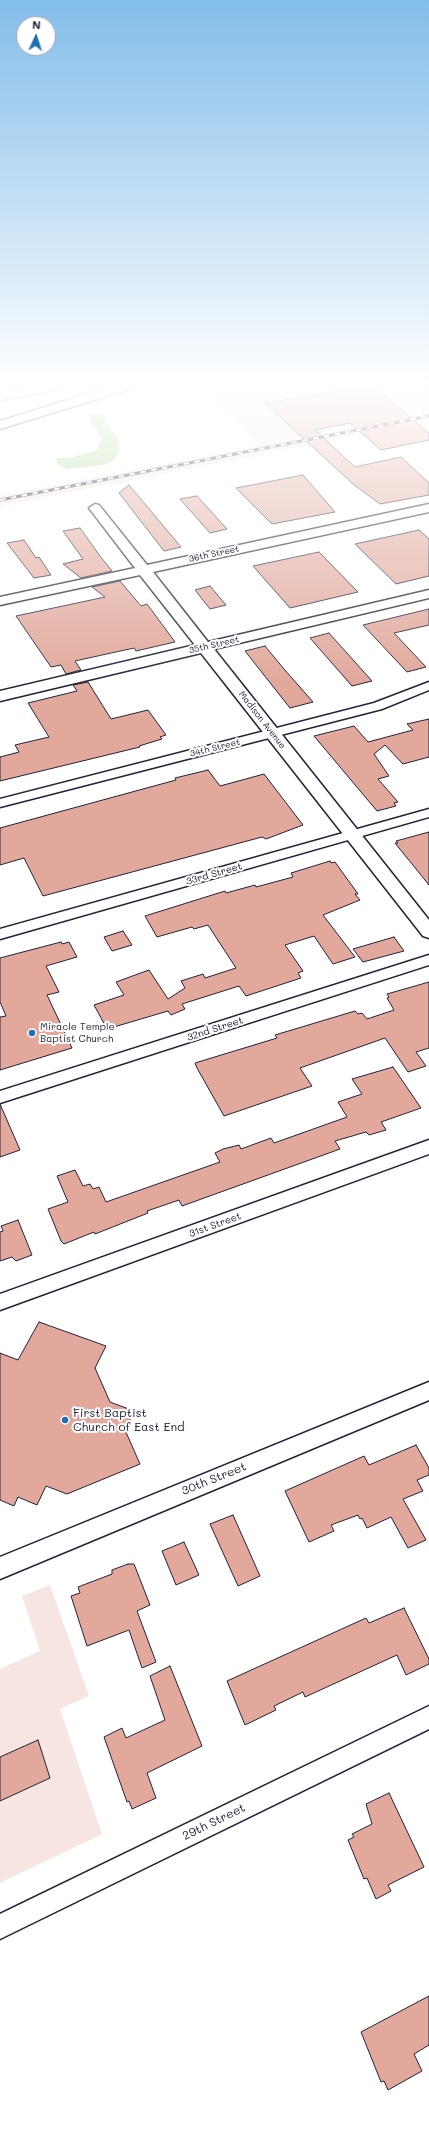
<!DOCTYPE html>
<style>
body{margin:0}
#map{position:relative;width:429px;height:2145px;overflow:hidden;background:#fff;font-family:Mali,sans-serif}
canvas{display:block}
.north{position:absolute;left:16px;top:16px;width:40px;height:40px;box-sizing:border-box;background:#fff;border:1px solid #a7a7b1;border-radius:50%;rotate:3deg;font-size:11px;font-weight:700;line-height:16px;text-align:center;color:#22223b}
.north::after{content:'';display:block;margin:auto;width:14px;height:18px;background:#1f6fb2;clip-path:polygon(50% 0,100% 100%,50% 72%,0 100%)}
</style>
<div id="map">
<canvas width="429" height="2145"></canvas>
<div class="north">N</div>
</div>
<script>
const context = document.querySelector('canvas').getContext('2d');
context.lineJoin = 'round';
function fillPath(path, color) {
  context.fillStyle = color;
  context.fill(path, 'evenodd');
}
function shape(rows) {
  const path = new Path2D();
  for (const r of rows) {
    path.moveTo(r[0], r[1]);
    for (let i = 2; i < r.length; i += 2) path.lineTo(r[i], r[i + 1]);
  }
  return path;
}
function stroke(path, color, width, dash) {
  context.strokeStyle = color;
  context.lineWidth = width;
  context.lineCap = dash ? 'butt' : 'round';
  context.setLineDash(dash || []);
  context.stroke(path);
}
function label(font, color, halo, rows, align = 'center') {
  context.font = font + ' Mali,sans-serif';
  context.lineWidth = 4;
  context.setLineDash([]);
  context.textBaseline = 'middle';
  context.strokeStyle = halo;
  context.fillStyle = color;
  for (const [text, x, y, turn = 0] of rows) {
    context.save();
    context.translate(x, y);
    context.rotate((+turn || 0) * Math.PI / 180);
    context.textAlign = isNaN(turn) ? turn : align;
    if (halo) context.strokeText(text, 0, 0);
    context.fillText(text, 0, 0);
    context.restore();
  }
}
const built = shape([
 [210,386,429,386,429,412,258,445,207,387],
 [429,413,429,421,0,506,0,496],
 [50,1585,89,1696,60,1709,102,1834,0,1883,0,1669,40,1651,22,1596]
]);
const green = shape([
 [90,414,104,414,105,422,118,439,120,450,116,458,107,464,87,467,66,469,57,464,56,458,70,458,97,450,102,439,89,418]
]);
const building = shape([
 [335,386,373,386,429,433,429,440,381,450,350,423,315,430,355,467,401,457,429,483,429,495,380,504,353,484,265,403,340,391,335,386],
 [303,475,335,512,272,524,236,488,303,475],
 [129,485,181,547,164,551,119,493,129,485],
 [197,496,227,529,210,533,180,499,197,496],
 [80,528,100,556,112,571,81,578,63,564,83,559,63,531,80,528],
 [419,530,429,539,429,576,396,584,355,544,419,530],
 [24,540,36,558,39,557,51,575,34,578,7,543,24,540],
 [319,552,358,592,290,608,253,566,319,552],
 [120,581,141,606,147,604,175,642,136,651,134,648,75,661,81,670,66,674,61,665,51,667,16,616,105,597,92,587,120,581],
 [210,586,226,605,210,609,195,590,210,586],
 [429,609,429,625,394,633,426,667,407,672,363,625,429,609],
 [329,633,372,681,352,686,310,638,329,633],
 [265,646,284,669,313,702,290,708,245,651,265,646],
 [88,682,111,719,148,710,166,735,160,737,162,739,139,746,140,747,0,781,0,757,19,752,15,745,49,737,28,703,77,691,73,685,88,682],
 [429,719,429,757,403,764,385,745,374,754,389,776,378,779,398,802,394,803,396,806,377,811,314,736,354,726,368,742,413,730,407,724,429,719],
 [208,770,220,786,264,774,303,825,266,839,262,837,43,896,24,858,0,865,0,828,176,780,175,778,208,770],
 [429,832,429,885,395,843,398,843,396,841,429,832],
 [330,861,331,863,335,862,358,894,355,894,360,900,323,915,355,957,333,964,314,936,285,945,303,971,298,973,301,978,246,996,239,986,182,1004,185,1009,171,1015,168,1011,107,1029,94,1005,124,995,116,982,149,970,168,999,185,988,181,981,203,974,205,978,236,968,208,925,194,929,192,927,157,937,145,916,225,891,226,893,255,885,256,887,293,877,291,873,330,861],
 [123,931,132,945,112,951,104,937,123,931],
 [394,937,404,951,363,962,353,949,394,937],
 [61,942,62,944,69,942,77,957,46,966,59,992,47,995,72,1048,0,1070,0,1017,6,1016,0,1002,0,958,61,942],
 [429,982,429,1048,416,1052,426,1066,408,1072,385,1038,300,1068,312,1086,224,1116,197,1068,195,1063,277,1038,275,1035,355,1011,358,1014,362,1013,367,1019,394,1010,387,998,389,997,387,994,429,982],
 [393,1067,421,1108,381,1122,386,1130,369,1135,366,1132,335,1141,340,1149,182,1206,179,1200,147,1211,148,1213,95,1234,94,1232,64,1244,61,1241,48,1209,68,1202,57,1176,75,1170,83,1186,90,1184,93,1189,99,1187,106,1202,220,1162,215,1153,223,1149,239,1145,241,1149,271,1138,274,1143,347,1117,338,1102,362,1094,352,1079,393,1067],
 [0,1104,20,1150,0,1157,0,1104],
 [18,1220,32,1255,16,1261,12,1257,0,1261,0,1232,3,1231,1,1226,18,1220],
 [39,1322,106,1346,95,1368,110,1402,134,1411,125,1430,140,1464,67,1494,46,1486,37,1505,18,1497,14,1506,0,1500,0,1353,18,1360,39,1322],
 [416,1445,429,1468,429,1475,417,1480,423,1491,403,1499,426,1540,408,1548,391,1517,367,1528,362,1518,360,1519,358,1515,331,1525,334,1531,309,1542,285,1491,364,1456,369,1465,416,1445],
 [233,1515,260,1576,238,1586,210,1524,233,1515],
 [184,1542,199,1575,176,1585,162,1551,184,1542],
 [128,1564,134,1564,150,1605,137,1611,156,1662,142,1668,129,1630,87,1646,71,1596,80,1593,78,1587,112,1574,112,1570,128,1564],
 [404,1608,429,1659,429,1664,406,1675,397,1655,305,1697,303,1692,274,1706,276,1710,245,1725,227,1681,366,1618,369,1623,404,1608],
 [170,1666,202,1746,147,1773,156,1798,132,1809,129,1801,127,1802,104,1737,122,1728,126,1738,165,1720,150,1676,170,1666],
 [38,1740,50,1778,0,1801,0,1757,38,1740],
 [389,1793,424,1867,388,1885,391,1891,376,1899,367,1878,364,1879,348,1840,354,1837,352,1834,372,1824,366,1804,389,1793],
 [429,1996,429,2045,414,2054,422,2071,388,2090,384,2081,381,2082,361,2032,429,1996]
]);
const minor = shape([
 [429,682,429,690,382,709,0,807,0,799,374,703,429,682],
 [429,809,429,817,0,939,0,929,429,809],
 [429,955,429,965,0,1103,0,1091,429,955],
 [429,1140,429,1154,0,1310,0,1294,429,1140],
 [429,1382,429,1400,0,1579,0,1557,429,1382],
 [429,1706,429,1729,0,1939,0,1914,429,1706]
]);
const tertiary = shape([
 [0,386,6,386,13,395,11,397,3,397,0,393,0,386],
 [95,504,99,505,147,565,429,504,429,512,153,572,208,642,429,590,429,598,214,649,429,920,429,938,423,936,201,653,0,701,0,691,195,645,140,575,0,605,0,597,135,568,89,508,95,504]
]);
const secondary = shape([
 [35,386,63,386,57,390,0,400,0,392,35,386]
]);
const motorway = shape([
 [113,386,132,386,130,389,0,429,0,421,113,386]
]);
const rail = shape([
 [0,500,429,416]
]);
const markers = [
 [32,1033,4,"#1f6fb2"],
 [65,1420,4,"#1f6fb2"]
];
const farStreetnames = [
 ["36th Street",214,554,-12],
 ["35th Street",214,645,-13],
 ["Madison Avenue",262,720,52],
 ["34th Street",215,748,-14]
];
const streetNames = [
 ["33rd Street",214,874,-16],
 ["32nd Street",215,1029,-18],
 ["31st Street",215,1225,-20]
];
const poiNames = [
 ["Miracle Temple",40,1027],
 ["Baptist Church",40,1039]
];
const nearPoinames = [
 ["First Baptist",73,1413],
 ["Church of East End",73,1427]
];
const nearStreetnames = [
 ["30th Street",214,1479,-22],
 ["29th Street",214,1822,-26]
];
fillPath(built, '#f6e5e1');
fillPath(green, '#add997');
fillPath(building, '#e1a89b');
stroke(building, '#22223b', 1);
stroke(minor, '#22223b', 3);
stroke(tertiary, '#22223b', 3);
stroke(secondary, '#22223b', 3);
stroke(motorway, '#22223b', 3);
fillPath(minor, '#fff');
fillPath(tertiary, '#fff');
fillPath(secondary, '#fff');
fillPath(motorway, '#fff');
stroke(rail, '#22223b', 3);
stroke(rail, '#fff', 2, [5.5]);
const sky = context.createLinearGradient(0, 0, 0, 686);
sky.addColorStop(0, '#83bdea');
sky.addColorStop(0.56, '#fff');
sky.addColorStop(1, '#ffffff00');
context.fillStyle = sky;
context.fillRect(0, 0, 429, 686);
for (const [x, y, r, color] of markers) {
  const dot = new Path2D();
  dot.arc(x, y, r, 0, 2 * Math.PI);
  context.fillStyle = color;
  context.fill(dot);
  stroke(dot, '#fff', 1.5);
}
label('9px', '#22223b', '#fff', farStreetnames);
label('10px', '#22223b', '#fff', streetNames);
label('10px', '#22223b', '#fff', poiNames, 'left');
label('12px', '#22223b', '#fff', nearPoinames, 'left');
label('12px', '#22223b', '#fff', nearStreetnames);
</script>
